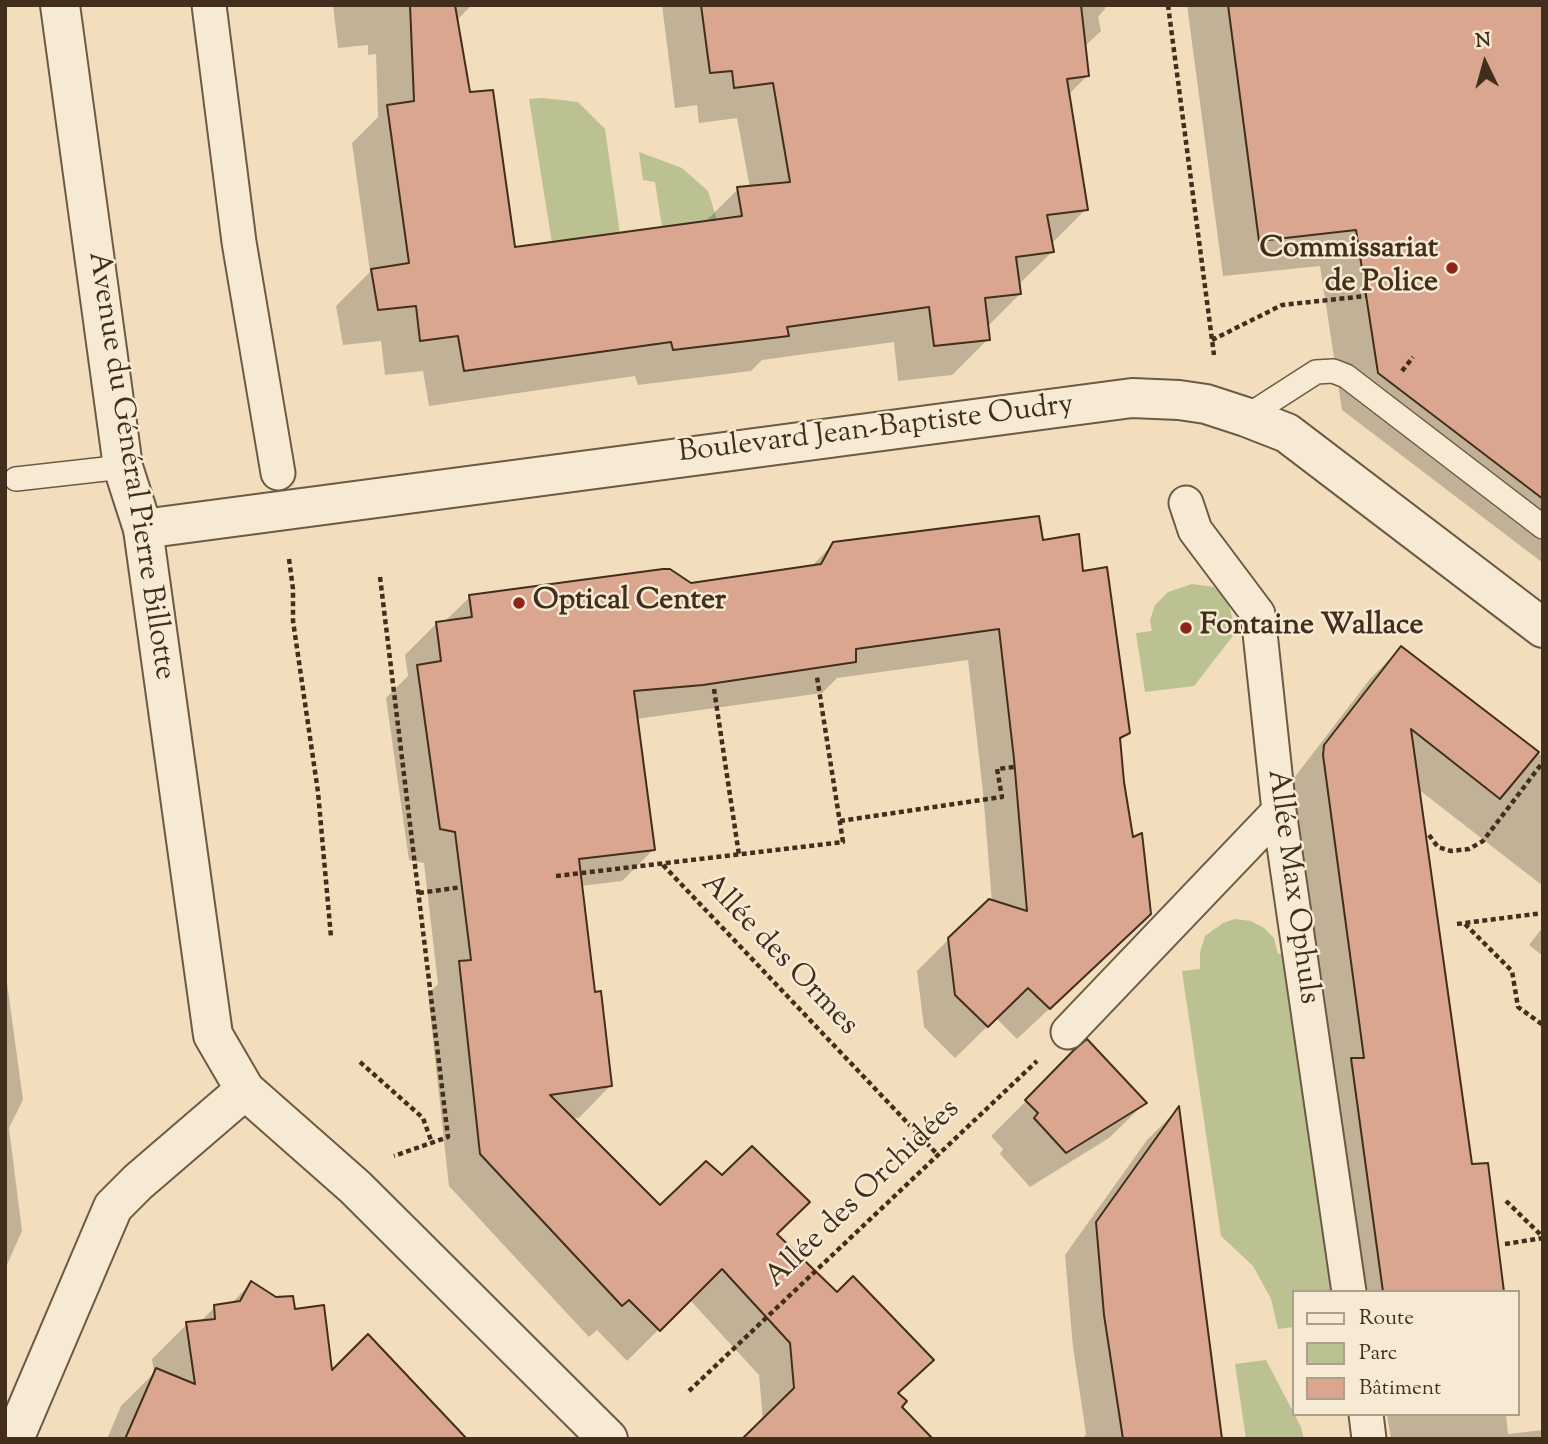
<!DOCTYPE html>
<meta charset="utf-8">
<style>
body{margin:0}
#map{position:relative;width:1548px;height:1444px;overflow:hidden;background:#f2debd;font-family:"Sorts Mill Goudy",serif}
canvas{display:block}
.frame{position:absolute;inset:0;border:7px solid #412e1c;pointer-events:none}
.legend{position:absolute;left:1292px;top:1290px;width:228px;height:126px;box-sizing:border-box;background:#f7ead4;border:2px solid #ae9f8a;margin:0;padding:9px 12px;list-style:none;font-size:21px;color:#412e1c}
.legend li{display:flex;align-items:center;gap:14px;height:35px}
.legend b{width:35px;border:2px solid #ae9f8a}
.north{position:absolute;left:1450px;top:28px;width:70px;height:70px;-webkit-text-stroke:5px #f7ead4;paint-order:stroke;rotate:355deg;font-size:19px;font-weight:700;line-height:28px;text-align:center;color:#412e1c}
.north::after{content:'';display:block;margin:auto;width:24px;height:32px;background:#412e1c;clip-path:polygon(50% 0,100% 100%,50% 72%,0 100%)}
</style>
<div id="map">
<canvas width="1548" height="1444"></canvas>
<div class="frame"></div>
<ul class="legend">
<li><b style="height:9px;background:#f7ead4"></b>Route</li>
<li><b style="height:19px;background:#bbc190"></b>Parc</li>
<li><b style="height:19px;background:#dba68f"></b>Bâtiment</li>
</ul>
<div class="north">N</div>
</div>
<script>
const context = document.querySelector('canvas').getContext('2d');
context.lineJoin = 'round';
function fillPath(path, color) {
  context.fillStyle = color;
  context.fill(path, 'evenodd');
}
function shape(rows) {
  const path = new Path2D();
  for (const r of rows) {
    path.moveTo(r[0], r[1]);
    for (let i = 2; i < r.length; i += 2) path.lineTo(r[i], r[i + 1]);
  }
  return path;
}
function stroke(path, color, width, dash) {
  context.strokeStyle = color;
  context.lineWidth = width;
  context.lineCap = dash ? 'butt' : 'round';
  context.setLineDash(dash || []);
  context.stroke(path);
}
function label(font, color, halo, rows, align = 'center') {
  context.font = font + ' "Sorts Mill Goudy",serif';
  context.lineWidth = 5;
  context.setLineDash([]);
  context.textBaseline = 'middle';
  context.strokeStyle = halo;
  context.fillStyle = color;
  for (const [text, x, y, turn = 0] of rows) {
    context.save();
    context.translate(x, y);
    context.rotate((+turn || 0) * Math.PI / 180);
    context.textAlign = isNaN(turn) ? turn : align;
    if (halo) context.strokeText(text, 0, 0);
    context.fillText(text, 0, 0);
    context.restore();
  }
}
const green = shape([
 [543,98,578,102,605,129,620,234,552,243,529,99],
 [639,152,682,168,708,191,717,220,662,227,655,182,643,180],
 [1192,584,1214,587,1228,601,1236,632,1194,686,1145,692,1136,633,1152,631,1150,620,1155,605,1168,592],
 [1235,919,1251,921,1264,928,1274,938,1278,954,1295,952,1341,1292,1294,1292,1294,1327,1278,1329,1271,1299,1253,1266,1221,1236,1182,971,1200,969,1200,952,1205,936,1223,923],
 [1266,1360,1301,1427,1304,1439,1246,1439,1235,1364]
]);
const shadow = shape([
 [333,5,472,5,456,21,469,93,513,249,703,224,738,189,750,188,737,118,699,123,697,105,675,108,662,5,1105,5,1105,9,1098,17,1101,31,1084,47,1088,75,1068,95,1086,209,1051,244,1052,252,1018,285,1020,294,987,327,988,339,952,375,898,381,894,342,762,360,751,371,638,385,635,376,429,406,423,371,385,375,381,341,343,345,336,306,370,272,352,143,378,117,376,54,368,55,368,45,338,48],
 [1187,5,1543,5,1543,563,1342,410,1320,266,1223,276],
 [1042,542,1082,573,1128,732,1119,742,1116,946,1017,1039,996,1018,955,1058,924,1027,917,971,949,939,992,902,983,792,968,660,837,678,822,693,636,719,654,849,622,881,581,886,594,994,610,1086,579,1118,572,1118,660,1208,774,1234,837,1294,931,1360,763,1421,759,1375,689,1299,627,1361,597,1330,589,1337,449,1186,428,994,438,984,424,863,409,860,386,698,408,676,405,655,437,623,444,622,470,597,671,569,691,585,810,568,833,544],
 [1401,648,1543,757,1543,886,1418,789,1471,1166,1503,1292,1348,1292,1333,1079,1293,786,1294,778,1370,679],
 [1543,927,1543,956,1529,945],
 [5,968,23,1100,9,1128,22,1231,5,1269],
 [1075,1052,1145,1103,1109,1138,1030,1187,1000,1154,1003,1149,991,1136],
 [1177,1110,1220,1439,1082,1439,1086,1434,1073,1347,1065,1255,1147,1140],
 [251,1283,293,1311,331,1373,464,1439,107,1439,121,1406,154,1373,152,1359,187,1324,199,1323,215,1307,230,1305],
 [1387,1414,1506,1414,1508,1434,1543,1430,1543,1439,1391,1439]
]);
const building = shape([
 [410,5,455,5,470,92,493,90,515,247,742,216,737,187,790,182,773,83,734,88,732,71,710,73,701,5,1081,5,1089,76,1067,79,1088,210,1047,215,1054,252,1016,257,1021,294,985,298,990,340,934,346,929,307,787,327,789,336,673,350,671,342,464,371,458,336,420,341,416,306,378,310,371,269,409,263,387,105,414,101,410,5],
 [1228,5,1543,5,1543,499,1378,373,1356,230,1259,241,1228,5],
 [1039,516,1043,540,1079,534,1083,571,1107,567,1130,733,1120,738,1124,782,1133,837,1142,833,1151,914,1050,1009,1028,988,988,1027,955,995,948,938,989,899,1027,911,1014,759,999,629,856,649,856,662,703,685,634,691,655,850,579,859,595,992,601,991,612,1086,550,1095,660,1205,706,1161,722,1175,752,1146,810,1202,777,1234,837,1292,853,1276,934,1360,898,1393,907,1401,902,1407,933,1439,742,1439,794,1388,790,1343,722,1269,660,1331,629,1300,622,1306,480,1154,459,961,471,960,455,832,440,829,417,665,441,661,436,622,472,617,469,595,663,569,670,569,691,583,821,564,833,542,1039,516],
 [1401,646,1539,752,1500,799,1411,729,1472,1164,1488,1163,1504,1292,1383,1292,1351,1058,1364,1058,1323,755,1324,745,1401,646],
 [1087,1039,1147,1103,1066,1153,1034,1118,1038,1113,1025,1100,1074,1050,1087,1039],
 [1179,1106,1222,1439,1123,1439,1104,1315,1096,1222,1179,1106],
 [251,1281,276,1297,293,1296,295,1309,324,1305,332,1370,368,1334,467,1439,125,1439,156,1368,195,1384,186,1322,215,1319,214,1305,240,1301,251,1281]
]);
const path = shape([
 [1168,5,1214,355],
 [1212,340,1282,305,1366,296],
 [1402,371,1413,357],
 [289,559,293,589,293,621,318,792,331,937],
 [380,577,448,1137,394,1156],
 [714,689,739,855],
 [840,821,1002,797,997,769,1014,767],
 [1429,835,1438,847,1451,851,1469,849,1483,841,1543,762],
 [663,865,937,1154],
 [556,876,843,842,817,677],
 [419,893,462,887],
 [1457,924,1543,913],
 [1465,924,1512,971,1518,1007,1543,1025],
 [360,1062,423,1118,432,1143],
 [1506,1201,1543,1237],
 [1505,1244,1543,1238],
 [689,1391,1037,1061]
]);
const service = shape([
 [1246,417,1316,372,1333,371,1346,376,1543,527],
 [16,479,123,467]
]);
const pedestrian = shape([
 [209,5,239,242,278,473],
 [1186,503,1195,530,1258,614,1279,811,1349,1292],
 [1068,1032,1279,811],
 [1366,1414,1369,1439]
]);
const minor = shape([
 [143,529,213,1035,245,1090,355,1187,608,1439],
 [14,1439,113,1207,138,1182,245,1090]
]);
const tertiary = shape([
 [60,5,123,467,143,529,1132,398,1179,400,1206,404,1246,417,1287,433,1543,628]
]);
const markers = [
 [1452,268,7,"#8f2418"],
 [519,603,7,"#8f2418"],
 [1186,628,7,"#8f2418"]
];
const poiNames = [
 ["Commissariat",1438,251,"right"],
 ["de Police",1438,285,"right"],
 ["Optical Center",533,603],
 ["Fontaine Wallace",1200,628]
];
const streetNames = [
 ["Boulevard Jean-Baptiste Oudry",876,431,-7],
 ["Avenue du Général Pierre Billotte",129,466,81],
 ["Allée Max Ophuls",1291,887,82],
 ["Allée des Ormes",778,956,46],
 ["Allée des Orchidées",864,1195,-44]
];
fillPath(green, '#bbc190');
fillPath(shadow, '#0003');
fillPath(building, '#dba68f');
stroke(building, '#412e1c', 2);
stroke(service, '#6d5a44', 26);
stroke(pedestrian, '#6d5a44', 37);
stroke(minor, '#6d5a44', 42);
stroke(tertiary, '#6d5a44', 42);
stroke(path, '#412e1c', 4.5, [5, 3.5]);
stroke(service, '#f7ead4', 23);
stroke(pedestrian, '#f7ead4', 33);
stroke(minor, '#f7ead4', 38);
stroke(tertiary, '#f7ead4', 38);
for (const [x, y, r, color] of markers) {
  const dot = new Path2D();
  dot.arc(x, y, r, 0, 2 * Math.PI);
  context.fillStyle = color;
  context.fill(dot);
  stroke(dot, '#f7ead4', 2.5);
}
label('bold 30px', '#412e1c', '#f7ead4', poiNames, 'left');
label('30px', '#412e1c', '#f7ead4', streetNames);
</script>
